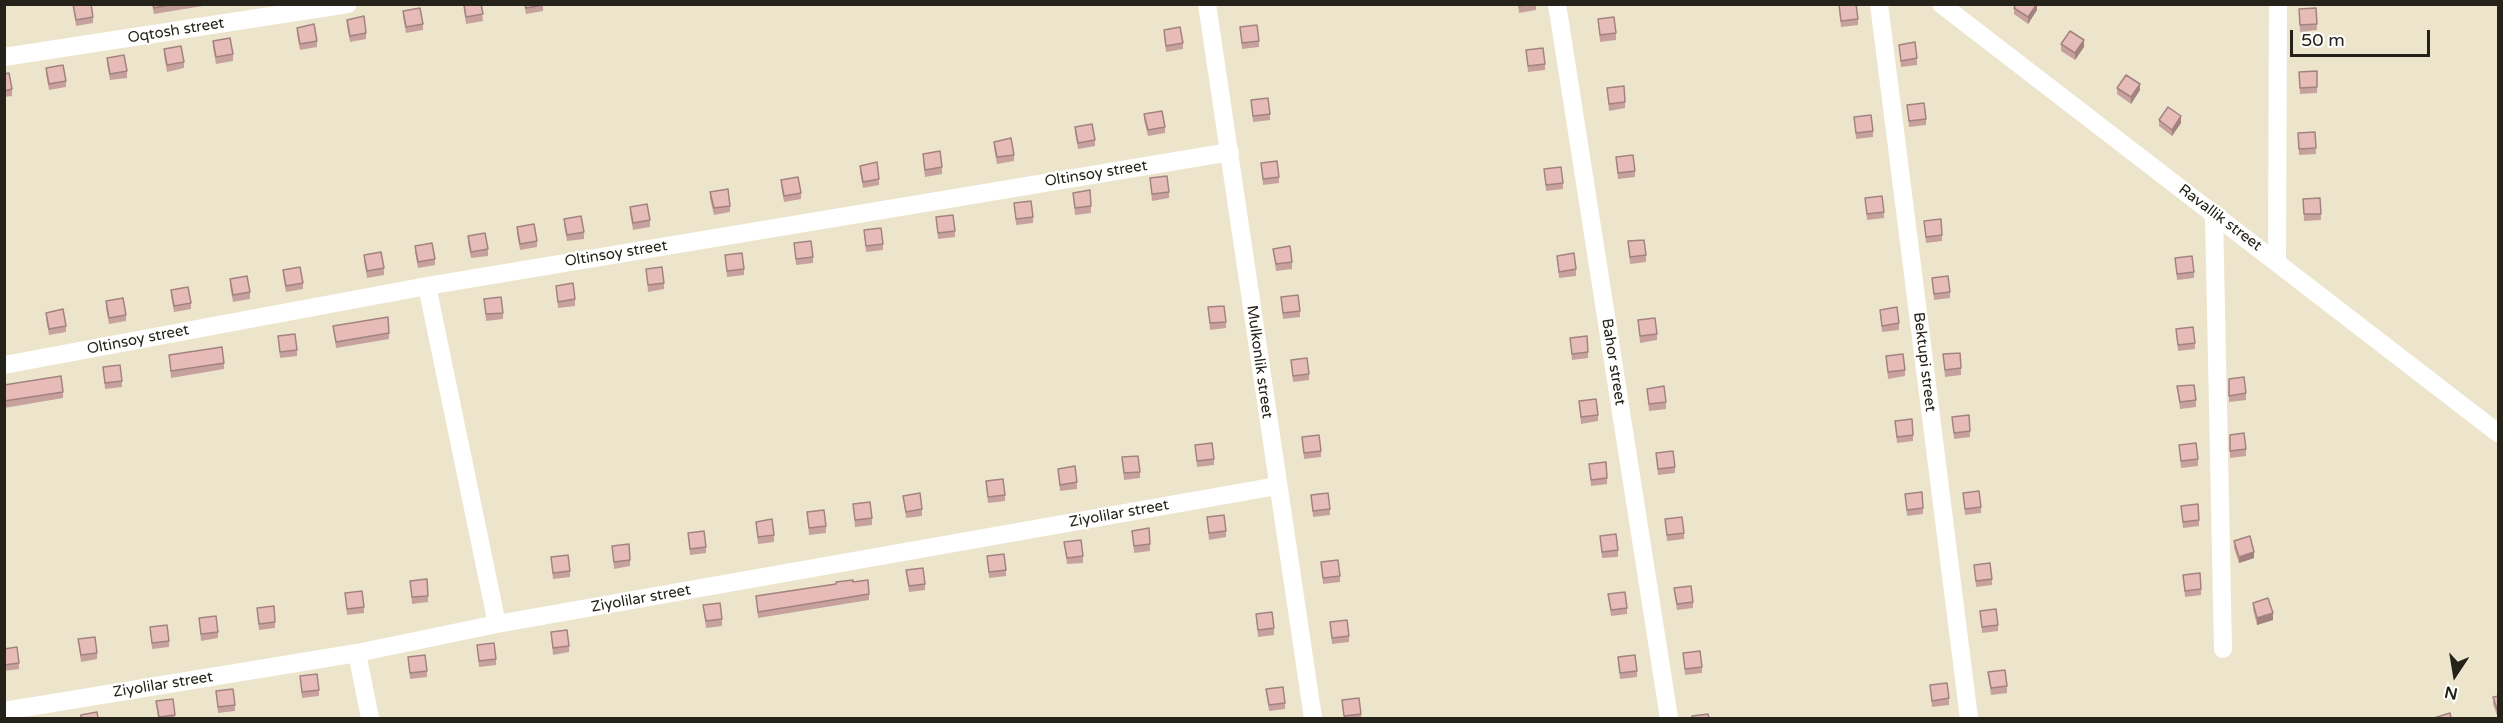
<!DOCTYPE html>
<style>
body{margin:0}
#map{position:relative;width:2503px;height:723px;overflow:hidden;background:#ece5cc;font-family:"Varela Round",sans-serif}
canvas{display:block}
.frame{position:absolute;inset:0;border:6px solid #252219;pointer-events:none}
.north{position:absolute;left:2425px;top:645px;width:60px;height:60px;-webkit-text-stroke:4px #fff;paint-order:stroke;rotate:192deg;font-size:16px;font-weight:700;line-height:24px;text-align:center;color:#252219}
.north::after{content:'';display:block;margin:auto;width:21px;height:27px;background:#252219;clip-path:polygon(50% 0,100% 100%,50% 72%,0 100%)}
.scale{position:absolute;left:2290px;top:30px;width:140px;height:27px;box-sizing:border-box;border:3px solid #252219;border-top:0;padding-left:8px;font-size:18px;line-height:21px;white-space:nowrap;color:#252219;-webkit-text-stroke:4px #fff;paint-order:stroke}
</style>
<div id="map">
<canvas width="2503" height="723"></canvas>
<div class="frame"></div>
<div class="north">N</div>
<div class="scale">50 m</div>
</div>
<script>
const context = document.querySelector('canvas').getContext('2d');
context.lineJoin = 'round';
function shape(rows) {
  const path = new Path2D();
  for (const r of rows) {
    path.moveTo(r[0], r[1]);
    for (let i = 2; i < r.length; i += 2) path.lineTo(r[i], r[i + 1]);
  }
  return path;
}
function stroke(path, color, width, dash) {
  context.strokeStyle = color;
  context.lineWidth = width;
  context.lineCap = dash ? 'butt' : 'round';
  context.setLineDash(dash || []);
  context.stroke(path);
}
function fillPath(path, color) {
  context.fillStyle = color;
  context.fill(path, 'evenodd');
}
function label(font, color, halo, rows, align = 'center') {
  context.font = font + ' "Varela Round",sans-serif';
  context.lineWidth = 4.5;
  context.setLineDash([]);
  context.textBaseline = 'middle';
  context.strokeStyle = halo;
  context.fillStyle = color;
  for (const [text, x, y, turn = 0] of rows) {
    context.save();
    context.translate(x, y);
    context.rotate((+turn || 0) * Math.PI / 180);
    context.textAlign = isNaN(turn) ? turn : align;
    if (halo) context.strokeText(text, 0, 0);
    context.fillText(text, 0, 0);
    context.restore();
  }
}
const minor = shape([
 [1207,4,1313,718],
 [1557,4,1669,718],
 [1879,4,1969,718],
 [1941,4,2498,433],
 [4,57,348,4],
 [2214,213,2223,649],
 [2277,261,2278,4],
 [427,286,497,624],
 [4,365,427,286,1230,152],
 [357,653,370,718],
 [4,711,357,653,497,624,1277,486]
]);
const wall = shape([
 [73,4,93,17,93,23,76,26],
 [152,4,215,4,154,14],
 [463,4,481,4,483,21,466,24],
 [524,4,543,4,543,11,526,14],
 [1518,4,1536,4,1536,10,1519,13],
 [2037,4,2037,10,2028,24,2014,14,2014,8],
 [1839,5,1858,19,1858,25,1841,27],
 [2316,8,2317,30,2300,32,2299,9],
 [403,11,423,24,423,30,406,33,403,17],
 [1598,19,1616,33,1616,40,1600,42],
 [347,20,366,33,366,39,350,42,347,26],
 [1240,27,1259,41,1259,47,1242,49],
 [297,28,317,41,317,47,300,50,297,34],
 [1164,30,1183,43,1183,49,1166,52,1164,36],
 [213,41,233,54,233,61,216,64,213,47],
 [2061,44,2084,47,2075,60,2061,51],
 [1899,45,1917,58,1917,65,1901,67],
 [164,49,184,62,184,68,167,72,164,55],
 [1526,50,1545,64,1545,70,1528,72],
 [107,58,127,71,127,78,110,80,107,64],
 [46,68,66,81,66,87,49,90,46,74],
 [2317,71,2317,93,2300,94,2299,72],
 [4,74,12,89,12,96,4,97],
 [1607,88,1625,102,1625,108,1609,111],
 [2117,88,2140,90,2131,104,2117,94],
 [1251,100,1270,114,1270,120,1253,122],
 [1907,105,1926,119,1926,125,1909,127],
 [1144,114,1165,127,1165,133,1148,136,1144,120],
 [1854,117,1873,131,1873,137,1856,139],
 [2159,120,2181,123,2172,136,2159,126],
 [1075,127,1095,140,1095,146,1078,149,1075,133],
 [2315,132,2316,154,2299,155,2298,133],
 [994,142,1014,155,1014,161,997,164,994,148],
 [923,154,942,167,942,174,925,177,923,161],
 [1616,157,1635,171,1635,177,1618,179],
 [1261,163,1279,177,1279,183,1263,185],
 [860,166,879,179,879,185,863,188,860,172],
 [1544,169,1563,183,1563,189,1546,191],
 [1150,178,1169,192,1169,198,1152,201],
 [781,180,801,193,801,199,784,202,781,186],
 [710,192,730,206,730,212,714,215,710,199],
 [1073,193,1091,206,1091,213,1075,215],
 [1865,198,1884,212,1884,218,1867,220],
 [2320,198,2321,220,2304,221,2303,199],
 [1014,203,1033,217,1033,223,1016,225],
 [630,207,650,220,650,227,633,230,630,213],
 [936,217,955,231,955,237,938,239],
 [564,219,584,232,584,239,567,241,564,225],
 [1924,221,1942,235,1942,241,1926,243],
 [517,227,537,241,537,247,520,250,517,234],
 [864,230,883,244,883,250,866,252],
 [468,236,488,249,488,256,471,258,468,243],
 [1628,241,1646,255,1646,262,1630,264],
 [794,243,813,257,813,263,796,265],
 [415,246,435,259,435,265,418,268,415,252],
 [1273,249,1292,262,1292,269,1276,271],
 [364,255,384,268,384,275,367,278,364,261],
 [725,255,744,269,744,275,727,277],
 [1557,256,1576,269,1576,276,1559,278],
 [2175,258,2194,272,2194,278,2177,280],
 [646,269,664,283,664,289,648,292],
 [283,270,303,283,303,289,286,292,283,276],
 [1932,278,1950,292,1950,298,1934,300],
 [230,279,250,292,250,299,233,302,230,286],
 [556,286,575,299,575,306,558,308],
 [171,290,191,303,191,309,174,312,171,296],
 [1281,297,1300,311,1300,317,1283,319],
 [484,299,503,313,503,319,486,321],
 [106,301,126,315,126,321,109,324,106,308],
 [1208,307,1226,322,1226,328,1210,330],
 [1880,310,1899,323,1899,330,1882,332],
 [46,313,66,326,66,332,49,335,46,319],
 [1638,320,1657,334,1657,340,1640,343],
 [333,326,389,333,389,339,336,348],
 [2176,329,2195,343,2195,349,2178,351],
 [278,336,297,350,297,356,280,358],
 [1570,338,1588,352,1588,358,1572,360],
 [1943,354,1961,368,1961,375,1945,377],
 [169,355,224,363,224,369,171,378],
 [1886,356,1905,370,1905,376,1888,379],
 [1291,360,1309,374,1309,380,1293,382],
 [103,367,122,381,122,387,105,389],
 [2229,379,2246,393,2246,400,2229,402],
 [4,385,63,392,63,398,4,408],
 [2177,386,2196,400,2196,407,2180,409],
 [1647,389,1666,402,1666,409,1649,411],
 [1579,401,1598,415,1598,421,1581,424],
 [1952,417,1970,431,1970,437,1954,439],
 [1895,421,1913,435,1913,441,1897,443],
 [2230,435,2246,449,2246,456,2230,458],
 [1302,437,1321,451,1321,457,1304,459],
 [1195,445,1214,459,1214,465,1197,467],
 [2179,445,2198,459,2198,466,2181,468],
 [1656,453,1675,467,1675,473,1658,475],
 [1122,457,1140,472,1140,478,1124,480],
 [1589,464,1607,478,1607,484,1591,486],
 [1058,469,1077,482,1077,489,1060,491],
 [986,481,1005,495,1005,501,988,503],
 [1963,493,1981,507,1981,513,1965,515],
 [1905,494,1923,508,1923,514,1907,516],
 [1311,495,1330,509,1330,515,1313,517],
 [903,496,922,509,922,516,906,518],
 [853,504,872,518,872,525,855,527],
 [2181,506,2199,520,2199,526,2183,528],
 [807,512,826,526,826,533,809,535],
 [1207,517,1226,531,1226,537,1209,540],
 [1665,519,1684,533,1684,539,1667,541],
 [756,522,774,535,774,542,758,544],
 [1132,531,1150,544,1150,551,1134,553],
 [688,533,706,547,706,553,690,555],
 [1600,536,1618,550,1618,557,1602,558],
 [2234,541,2254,558,2239,563,2234,548],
 [1064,542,1083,556,1083,563,1067,564],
 [612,546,630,560,630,566,614,569],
 [987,556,1006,570,1006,576,989,578],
 [551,557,570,571,570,577,553,579],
 [1321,562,1340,576,1340,582,1323,584],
 [1974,565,1992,579,1992,585,1976,587],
 [906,570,925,584,925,590,909,592],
 [2183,575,2201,589,2201,595,2185,597],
 [410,581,428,596,428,602,412,604],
 [853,582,869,594,869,600,758,618,756,596],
 [1674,588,1693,602,1693,608,1677,610],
 [345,593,364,607,364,613,347,615],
 [1608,594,1627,608,1627,614,1611,616],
 [2253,603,2273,620,2257,625,2253,609],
 [703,605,722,619,722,626,706,628],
 [257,608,275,622,275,628,259,630],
 [1980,611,1998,625,1998,631,1982,633],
 [1256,614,1274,628,1274,635,1258,637],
 [199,618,218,632,218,638,201,641],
 [1330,622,1349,636,1349,642,1332,644],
 [150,627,169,641,169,647,152,649],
 [551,632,569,646,569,652,553,655],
 [78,639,97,653,97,659,81,662],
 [477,645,496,659,496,665,479,667],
 [4,649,19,663,19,669,4,671],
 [1683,653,1702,667,1702,673,1685,675],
 [408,657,427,671,427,677,410,679],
 [1618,657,1637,671,1637,677,1620,679],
 [1988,672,2007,686,2007,693,1991,695],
 [300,676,319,690,319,696,302,698],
 [1930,685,1949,698,1949,705,1932,707],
 [1266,689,1285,703,1285,709,1269,711],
 [216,691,235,705,235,711,218,713],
 [2499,696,2499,718,2498,718,2493,704,2493,697],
 [1342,700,1361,714,1361,718,1344,718],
 [156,701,175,715,175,718,158,718]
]);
const shadedWall = shape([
 [2037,4,2037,10,2028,24,2028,17],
 [2084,40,2084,47,2075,60,2075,53],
 [2140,84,2140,90,2131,104,2131,97],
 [2181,116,2181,123,2172,136,2172,130],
 [2254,552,2254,558,2239,563,2239,557],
 [2273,613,2273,620,2257,625,2257,618]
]);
const building = shape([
 [73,4,91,4,93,17,76,20,73,4],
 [153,4,175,4,154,8,153,4],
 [464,4,481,4,483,14,466,17,464,4],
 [525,4,543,4,543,5,526,8,525,4],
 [1519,4,1534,4,1519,6,1519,4],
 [1843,4,1856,4,1858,19,1841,21,1839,5,1843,4],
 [2016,4,2037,4,2028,17,2014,8,2016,4],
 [420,8,423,24,406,27,403,11,420,8],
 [2316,8,2317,24,2300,25,2299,9,2316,8],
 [364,16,366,33,350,36,347,20,364,16],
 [1614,17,1616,33,1600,35,1598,19,1614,17],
 [314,24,317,41,300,44,297,28,314,24],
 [1257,25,1259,41,1242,43,1240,27,1257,25],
 [1180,27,1183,43,1166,46,1164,30,1180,27],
 [2070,31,2084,40,2075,53,2061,44,2070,31],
 [230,38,233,54,216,57,213,41,230,38],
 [1915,42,1917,58,1901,61,1899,45,1915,42],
 [181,46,184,62,167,65,164,49,181,46],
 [1543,48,1545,64,1528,66,1526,50,1543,48],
 [124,55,127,71,110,74,107,58,124,55],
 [63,65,66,81,49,84,46,68,63,65],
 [2317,71,2317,87,2300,88,2299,72,2317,71],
 [9,73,12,89,4,91,4,74,9,73],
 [2126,75,2140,84,2131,97,2117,88,2126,75],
 [1624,86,1625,102,1609,104,1607,88,1624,86],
 [1268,98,1270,114,1253,116,1251,100,1268,98],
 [1924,103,1926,119,1909,121,1907,105,1924,103],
 [2168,107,2181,116,2172,130,2159,120,2168,107],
 [1162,111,1165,127,1148,130,1144,114,1162,111],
 [1871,115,1873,131,1856,133,1854,117,1871,115],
 [1092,124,1095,140,1078,143,1075,127,1092,124],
 [2315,132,2316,148,2299,149,2298,133,2315,132],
 [1011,138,1014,155,997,157,994,142,1011,138],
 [940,151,942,167,925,170,923,154,940,151],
 [1633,155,1635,171,1618,173,1616,157,1633,155],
 [1277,161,1279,177,1263,179,1261,163,1277,161],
 [877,162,879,179,863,182,860,166,877,162],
 [1561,167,1563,183,1546,185,1544,169,1561,167],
 [1167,176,1169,192,1152,194,1150,178,1167,176],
 [798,177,801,193,784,196,781,180,798,177],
 [728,189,730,206,714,208,710,192,728,189],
 [1090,190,1091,206,1075,208,1073,193,1090,190],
 [1882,196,1884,212,1867,214,1865,198,1882,196],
 [2320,198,2321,214,2304,214,2303,199,2320,198],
 [1031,201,1033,217,1016,219,1014,203,1031,201],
 [647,204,650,220,633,223,630,207,647,204],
 [953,215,955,231,938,233,936,217,953,215],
 [581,216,584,232,567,235,564,219,581,216],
 [1941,219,1942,235,1926,237,1924,221,1941,219],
 [534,224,537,241,520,244,517,227,534,224],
 [881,228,883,244,866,246,864,230,881,228],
 [485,233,488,249,471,252,468,236,485,233],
 [1644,240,1646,255,1630,257,1628,241,1644,240],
 [811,241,813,257,796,259,794,243,811,241],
 [432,243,435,259,418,262,415,246,432,243],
 [1290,246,1292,262,1276,264,1273,249,1290,246],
 [381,252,384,268,367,271,364,255,381,252],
 [742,253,744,269,727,271,725,255,742,253],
 [1574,253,1576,269,1559,272,1557,256,1574,253],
 [2192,256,2194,272,2177,274,2175,258,2192,256],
 [300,267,303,283,286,286,283,270,300,267],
 [662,267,664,283,648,285,646,269,662,267],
 [247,276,250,292,233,295,230,279,247,276],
 [1948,276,1950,292,1934,294,1932,278,1948,276],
 [573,283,575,299,558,302,556,286,573,283],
 [188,287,191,303,174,306,171,290,188,287],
 [1298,295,1300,311,1283,313,1281,297,1298,295],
 [501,297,503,313,486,314,484,299,501,297],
 [123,298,126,315,109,318,106,301,123,298],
 [1224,306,1226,322,1210,323,1208,307,1224,306],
 [1897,307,1899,323,1882,326,1880,310,1897,307],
 [63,309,66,326,49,329,46,313,63,309],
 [388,317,389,333,336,342,333,326,388,317],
 [1655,318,1657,334,1640,336,1638,320,1655,318],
 [2193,327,2195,343,2178,345,2176,329,2193,327],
 [295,334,297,350,280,352,278,336,295,334],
 [1587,336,1588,352,1572,354,1570,338,1587,336],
 [222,347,224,363,171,371,169,355,222,347],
 [1960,353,1961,368,1945,370,1943,354,1960,353],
 [1903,354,1905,370,1888,372,1886,356,1903,354],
 [1307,358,1309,374,1293,376,1291,360,1307,358],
 [120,365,122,381,105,383,103,367,120,365],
 [61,376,63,392,4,401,4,385,61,376],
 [2244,377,2246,393,2229,396,2229,379,2244,377],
 [2194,385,2196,400,2180,402,2177,386,2194,385],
 [1664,386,1666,402,1649,404,1647,389,1664,386],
 [1596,399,1598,415,1581,417,1579,401,1596,399],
 [1969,415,1970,431,1954,433,1952,417,1969,415],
 [1912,419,1913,435,1897,437,1895,421,1912,419],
 [2244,433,2246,449,2230,451,2230,435,2244,433],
 [1319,435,1321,451,1304,453,1302,437,1319,435],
 [1212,443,1214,459,1197,461,1195,445,1212,443],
 [2196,443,2198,459,2181,461,2179,445,2196,443],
 [1673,451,1675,467,1658,469,1656,453,1673,451],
 [1138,456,1140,472,1124,473,1122,457,1138,456],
 [1606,462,1607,478,1591,480,1589,464,1606,462],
 [1075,466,1077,482,1060,485,1058,469,1075,466],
 [1003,479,1005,495,988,497,986,481,1003,479],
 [1979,491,1981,507,1965,509,1963,493,1979,491],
 [1922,492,1923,508,1907,510,1905,494,1922,492],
 [920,493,922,509,906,512,903,496,920,493],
 [1328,493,1330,509,1313,511,1311,495,1328,493],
 [870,502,872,518,855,520,853,504,870,502],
 [2198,504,2199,520,2183,522,2181,506,2198,504],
 [824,510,826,526,809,528,807,512,824,510],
 [1224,515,1226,531,1209,533,1207,517,1224,515],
 [1682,517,1684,533,1667,535,1665,519,1682,517],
 [772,519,774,535,758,537,756,522,772,519],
 [1149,528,1150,544,1134,546,1132,531,1149,528],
 [704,531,706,547,690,549,688,533,704,531],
 [1616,534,1618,550,1602,552,1600,536,1616,534],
 [2250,536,2254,552,2239,557,2234,541,2250,536],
 [1081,540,1083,556,1067,558,1064,542,1081,540],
 [629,544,630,560,614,562,612,546,629,544],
 [1004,554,1006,570,989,572,987,556,1004,554],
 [568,555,570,571,553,573,551,557,568,555],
 [1338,560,1340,576,1323,578,1321,562,1338,560],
 [1990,563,1992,579,1976,581,1974,565,1990,563],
 [923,568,925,584,909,586,906,570,923,568],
 [2200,573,2201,589,2185,591,2183,575,2200,573],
 [427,579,428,596,412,597,410,581,427,579],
 [853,580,853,582,868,580,869,594,758,612,756,596,836,584,836,582,853,580],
 [1691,586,1693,602,1677,604,1674,588,1691,586],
 [362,591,364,607,347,609,345,593,362,591],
 [1625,592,1627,608,1611,610,1608,594,1625,592],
 [2268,598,2273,613,2257,618,2253,603,2268,598],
 [720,603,722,619,706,621,703,605,720,603],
 [274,606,275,622,259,624,257,608,274,606],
 [1996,609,1998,625,1982,627,1980,611,1996,609],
 [1272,612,1274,628,1258,630,1256,614,1272,612],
 [216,616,218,632,201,634,199,618,216,616],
 [1347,620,1349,636,1332,638,1330,622,1347,620],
 [167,625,169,641,152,643,150,627,167,625],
 [567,630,569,646,553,648,551,632,567,630],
 [95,637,97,653,81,655,78,639,95,637],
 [494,643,496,659,479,661,477,645,494,643],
 [17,647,19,663,4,665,4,649,17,647],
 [1700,651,1702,667,1685,669,1683,653,1700,651],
 [425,655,427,671,410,673,408,657,425,655],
 [1635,655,1637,671,1620,673,1618,657,1635,655],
 [2005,670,2007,686,1991,688,1988,672,2005,670],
 [317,674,319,690,302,692,300,676,317,674],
 [1947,683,1949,698,1932,701,1930,685,1947,683],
 [1283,687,1285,703,1269,705,1266,689,1283,687],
 [233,689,235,705,218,707,216,691,233,689],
 [2499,696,2499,712,2498,712,2493,697,2499,696],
 [1359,698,1361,714,1344,716,1342,700,1359,698],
 [173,699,175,715,159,717,156,701,173,699],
 [97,712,98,718,81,718,81,715,97,712],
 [2450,713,2451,718,2434,718,2450,713],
 [1708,714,1709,718,1692,718,1692,716,1708,714]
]);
const streetNames = [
 ["Oqtosh street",176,31,-9],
 ["Oltinsoy street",1096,174,-9],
 ["Ravallik street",2220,218,37],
 ["Oltinsoy street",616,254,-9],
 ["Oltinsoy street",138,340,-11],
 ["Mulkonlik street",1259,362,82],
 ["Bahor street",1613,362,81],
 ["Bektupi street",1924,362,83],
 ["Ziyolilar street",1119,514,-10],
 ["Ziyolilar street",641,599,-10],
 ["Ziyolilar street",163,685,-9]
];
stroke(minor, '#fff', 18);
fillPath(wall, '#c7a19d');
fillPath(shadedWall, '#a28380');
fillPath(building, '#e7bbb7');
stroke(building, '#a28380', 1.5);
label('15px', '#252219', '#fff', streetNames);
</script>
